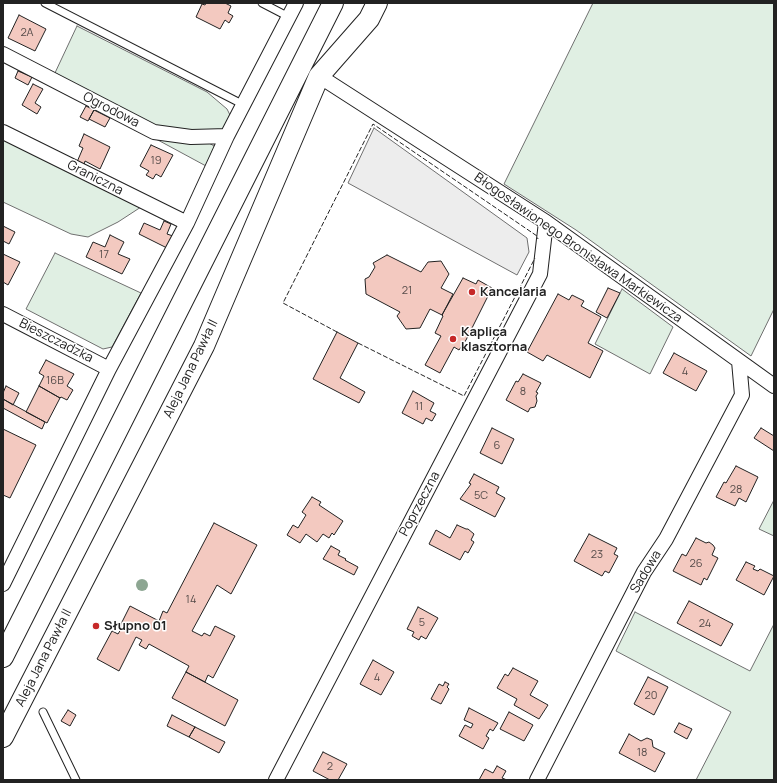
<!DOCTYPE html>
<meta charset="utf-8">
<style>
body{margin:0}
#map{position:relative;width:777px;height:783px;overflow:hidden;background:#fff;font-family:Manrope,sans-serif}
canvas{display:block}
.frame{position:absolute;inset:0;border:4px solid #222;pointer-events:none}
</style>
<div id="map">
<canvas width="777" height="783"></canvas>
<div class="frame"></div>
</div>
<script>
const context = document.querySelector('canvas').getContext('2d');
context.lineJoin = 'round';
function fillPath(path, color) {
  context.fillStyle = color;
  context.fill(path, 'evenodd');
}
function shape(rows) {
  const path = new Path2D();
  for (const r of rows) {
    path.moveTo(r[0], r[1]);
    for (let i = 2; i < r.length; i += 2) path.lineTo(r[i], r[i + 1]);
  }
  return path;
}
function stroke(path, color, width, dash) {
  context.strokeStyle = color;
  context.lineWidth = width;
  context.lineCap = dash ? 'butt' : 'round';
  context.setLineDash(dash || []);
  context.stroke(path);
}
function label(font, color, halo, rows, align = 'center') {
  context.font = font + ' Manrope,sans-serif';
  context.lineWidth = 3;
  context.setLineDash([]);
  context.textBaseline = 'middle';
  context.strokeStyle = halo;
  context.fillStyle = color;
  for (const [text, x, y, turn = 0] of rows) {
    context.save();
    context.translate(x, y);
    context.rotate((+turn || 0) * Math.PI / 180);
    context.textAlign = isNaN(turn) ? turn : align;
    if (halo) context.strokeText(text, 0, 0);
    context.fillText(text, 0, 0);
    context.restore();
  }
}
const green = shape([
 [593,3,774,3,774,309,751,356,576,230,504,184,593,3],
 [77,26,207,92,227,109,230,115,229,122,223,130,181,132,154,128,54,75,77,26],
 [3,137,141,207,118,222,88,237,71,234,3,202,3,137],
 [158,137,209,143,214,146,215,149,206,166,156,139,158,137],
 [55,253,141,293,112,347,103,349,26,309,55,253],
 [622,289,673,327,650,374,595,344,622,289],
 [774,500,774,536,759,529,774,500],
 [635,612,750,671,774,624,774,780,696,780,731,712,616,651,635,612]
]);
const parking = shape([
 [374,128,527,238,529,252,517,275,348,183,374,128]
]);
const building = shape([
 [206,3,225,3,231,6,228,13,233,16,229,23,225,20,220,29,196,17,202,4,205,5,206,3],
 [19,15,46,29,35,51,8,38,19,15],
 [18,71,32,77,28,85,15,78,18,71],
 [33,84,43,89,35,103,41,107,37,114,22,105,33,84],
 [86,106,94,110,88,121,80,117,86,106],
 [94,110,110,118,105,127,89,119,94,110],
 [84,134,110,147,100,169,85,161,84,165,77,162,83,148,79,146,84,134],
 [151,145,173,155,161,177,156,174,153,179,146,175,149,171,140,166,151,145],
 [164,221,171,224,167,234,173,236,167,248,139,234,144,223,160,230,164,221],
 [3,226,15,232,9,244,3,241,3,226],
 [110,235,124,242,118,254,130,259,122,274,86,257,93,242,105,247,110,235],
 [3,254,20,262,8,285,3,282,3,254],
 [387,255,421,272,428,262,441,261,449,274,441,288,453,294,442,315,430,309,420,328,406,329,397,316,400,312,366,294,365,279,369,277,375,267,373,263,387,255],
 [463,278,476,284,478,280,492,288,466,340,459,350,454,347,440,373,425,365,441,336,435,333,443,316,442,315,463,278],
 [608,288,620,293,607,318,596,312,608,288],
 [558,294,569,300,572,295,584,301,581,306,601,317,588,343,603,351,590,378,547,355,543,361,527,352,558,294],
 [337,332,358,343,340,378,365,392,359,403,313,379,337,332],
 [674,353,707,371,696,391,663,373,674,353],
 [46,360,74,374,67,386,73,390,67,400,61,397,60,398,39,386,44,376,39,373,46,360],
 [523,374,541,383,536,392,538,393,536,396,537,401,535,407,530,408,528,412,506,400,516,381,518,382,523,374],
 [6,386,19,393,13,405,3,399,3,393,6,386],
 [39,386,60,398,47,423,26,412,39,386],
 [413,391,434,403,430,411,436,414,432,421,426,418,423,424,402,413,413,391],
 [3,399,45,422,42,429,3,408,3,399],
 [492,428,514,439,502,464,480,453,492,428],
 [761,428,774,436,774,451,754,438,761,428],
 [3,429,36,445,10,498,3,495,3,429],
 [736,466,758,477,746,502,739,498,735,506,716,497,724,482,726,483,736,466],
 [474,474,499,487,496,493,505,498,495,517,460,499,471,484,469,483,474,474],
 [312,497,321,502,319,505,343,521,334,535,332,533,329,538,323,534,317,542,306,534,300,543,287,535,293,525,298,528,306,515,302,512,312,497],
 [214,523,257,545,231,594,217,585,192,631,202,636,204,633,210,636,215,626,235,636,213,678,208,675,205,682,186,672,189,666,149,644,146,649,139,645,142,640,136,637,119,671,97,659,112,631,118,634,121,629,119,628,130,606,159,621,163,611,167,613,214,523],
 [457,525,466,529,468,529,474,534,471,540,474,542,468,553,465,551,460,560,429,544,436,530,450,538,457,525],
 [589,534,617,548,614,554,618,556,609,573,605,571,602,576,574,561,589,534],
 [696,538,706,543,709,542,713,545,715,548,712,555,718,558,707,580,704,578,701,585,673,571,682,554,686,556,696,538],
 [331,546,340,551,338,555,346,559,345,560,358,567,354,575,323,559,331,546],
 [746,562,755,566,753,569,758,571,760,569,774,576,764,595,736,580,746,562],
 [689,601,733,624,721,646,677,623,689,601],
 [418,607,438,618,426,639,421,636,419,640,412,636,414,632,407,629,418,607],
 [373,660,394,672,381,695,360,684,373,660],
 [513,668,538,681,530,695,548,705,539,719,514,705,517,699,497,688,505,674,508,676,513,668],
 [186,672,238,700,225,726,172,698,186,672],
 [648,677,668,687,654,715,634,704,648,677],
 [445,682,449,684,447,687,449,689,441,704,431,699,439,684,443,686,445,682],
 [469,708,498,723,493,731,490,729,486,736,489,738,483,749,459,736,465,725,471,728,473,724,464,720,469,708],
 [68,710,76,715,70,726,61,721,68,710],
 [509,712,533,725,524,741,500,729,509,712],
 [172,715,195,727,189,737,167,726,172,715],
 [679,723,692,729,687,739,674,732,679,723],
 [195,727,225,742,219,753,189,737,195,727],
 [629,734,641,741,647,738,652,740,653,747,665,753,655,772,619,753,629,734],
 [323,752,347,764,338,780,330,780,313,771,323,752],
 [497,766,506,771,502,778,507,780,479,780,485,769,493,773,497,766]
]);
const lane = shape([
 [45,3,244,105],
 [262,3,289,17],
 [43,712,76,780]
]);
const street = shape([
 [3,54,154,132,191,137,227,136],
 [319,76,546,222,774,386],
 [3,132,187,223],
 [3,314,109,369],
 [3,584,109,369,187,223,227,136,296,3],
 [276,780,540,274,546,222],
 [537,780,644,572,666,539,742,395,739,361]
]);
const secondary = shape([
 [3,657,333,3],
 [3,737,204,346,319,76,369,19,377,3]
]);
const fence = shape([
 [337,332,283,303,373,124,537,236,538,239],
 [358,343,464,396,535,258]
]);
const trees = [
 [142,585]
];
const markers = [
 [472,292,4,"#c62828"],
 [453,339,4,"#c62828"],
 [96,626,4,"#c62828"]
];
const numberNames = [
 ["2A",27,33],
 ["19",156,161],
 ["17",104,255],
 ["21",407,291],
 ["4",685,372],
 ["16B",55,381],
 ["8",523,392],
 ["11",419,407],
 ["6",497,446],
 ["28",736,490],
 ["5C",481,496],
 ["23",597,555],
 ["26",696,564],
 ["14",191,600],
 ["5",422,623],
 ["24",705,624],
 ["4",377,678],
 ["20",651,696],
 ["18",642,753],
 ["2",330,767]
];
const streetNames = [
 ["Ogrodowa",111,110,27],
 ["Graniczna",95,178,27],
 ["Błogosławionego Bronisława Markiewicza",578,248,35],
 ["Bieszczadzka",56,341,27],
 ["Aleja Jana Pawła II",191,369,-64],
 ["Poprzeczna",420,504,-62],
 ["Sadowa",646,572,-59],
 ["Aleja Jana Pawła II",44,658,-63]
];
const poiNames = [
 ["Kancelaria",480,292],
 ["Kaplica",461,332],
 ["klasztorna",461,347],
 ["Słupno 01",104,626]
];
fillPath(green, '#e0efe3');
stroke(green, '#6f6f6f', 1);
fillPath(parking, '#ededed');
stroke(parking, '#6f6f6f', 1);
fillPath(building, '#f3c9c0');
stroke(building, '#222', 1);
stroke(lane, '#222', 9);
stroke(street, '#222', 16);
stroke(secondary, '#222', 22);
stroke(lane, '#fff', 7);
stroke(street, '#fff', 14);
stroke(secondary, '#fff', 20);
stroke(fence, '#222', 1, [5, 2]);
context.fillStyle = '#8da692';
for (const [x, y] of trees) {
  context.beginPath();
  context.arc(x, y, 6, 0, 2 * Math.PI);
  context.fill();
}
for (const [x, y, r, color] of markers) {
  const dot = new Path2D();
  dot.arc(x, y, r, 0, 2 * Math.PI);
  context.fillStyle = color;
  context.fill(dot);
  stroke(dot, '#fff', 1.5);
}
label('11px', '#564c4a', null, numberNames);
label('13px', '#222', '#fff', streetNames);
label('bold 13px', '#222', '#fff', poiNames, 'left');
</script>
